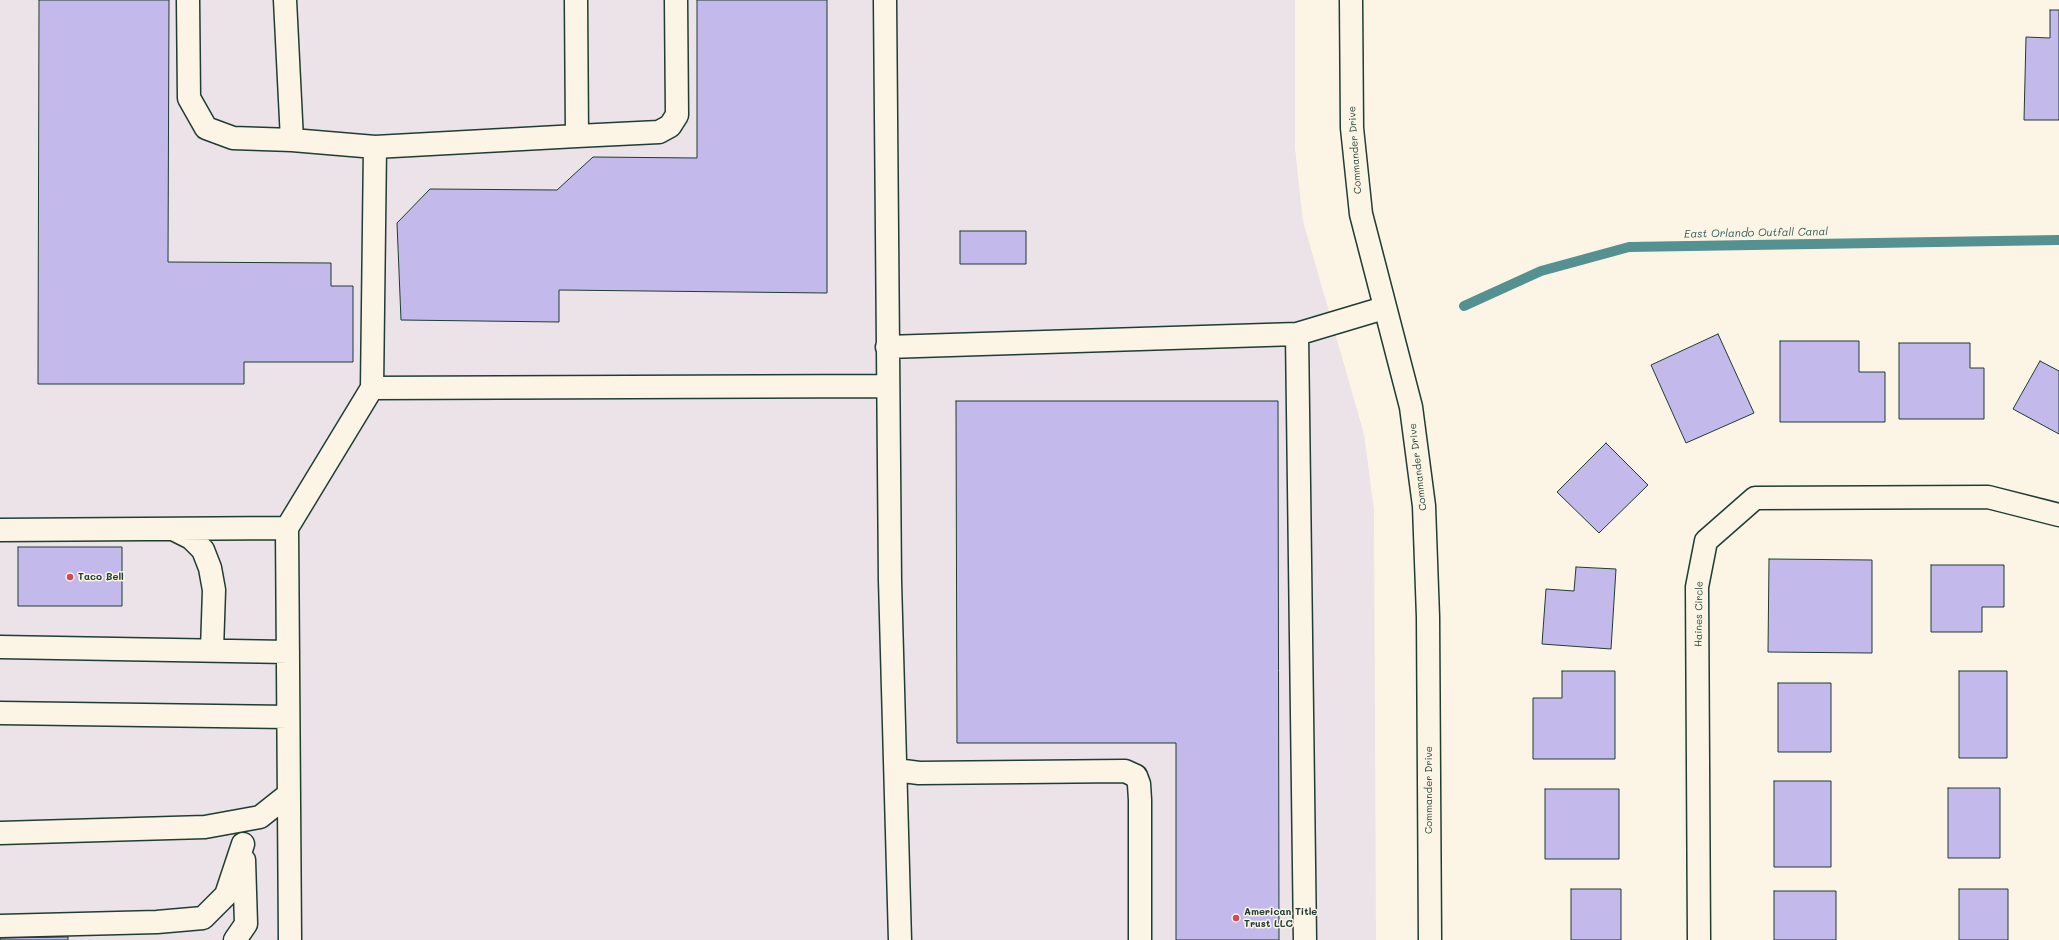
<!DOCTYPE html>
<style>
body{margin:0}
canvas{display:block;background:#fcf5e5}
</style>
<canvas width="2059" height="940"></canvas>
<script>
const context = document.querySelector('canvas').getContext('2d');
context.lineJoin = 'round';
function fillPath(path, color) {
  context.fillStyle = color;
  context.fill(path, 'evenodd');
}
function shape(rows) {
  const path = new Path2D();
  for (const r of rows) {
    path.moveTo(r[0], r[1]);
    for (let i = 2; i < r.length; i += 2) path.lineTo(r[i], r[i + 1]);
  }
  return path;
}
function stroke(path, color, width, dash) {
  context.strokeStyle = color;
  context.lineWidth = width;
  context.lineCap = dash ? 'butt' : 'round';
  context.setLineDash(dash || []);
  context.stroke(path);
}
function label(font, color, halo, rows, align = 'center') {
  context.font = font + ' Mali,sans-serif';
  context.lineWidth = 3;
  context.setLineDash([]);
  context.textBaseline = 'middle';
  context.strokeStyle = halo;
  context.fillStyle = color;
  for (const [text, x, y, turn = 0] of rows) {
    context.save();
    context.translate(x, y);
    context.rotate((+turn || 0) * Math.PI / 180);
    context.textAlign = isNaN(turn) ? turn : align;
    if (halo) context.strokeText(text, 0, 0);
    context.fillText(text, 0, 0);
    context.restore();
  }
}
const built = shape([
 [0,0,1295,0,1295,148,1303,221,1364,434,1374,510,1376,940,0,940]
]);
const stream = shape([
 [1464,306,1541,271,1629,247,2059,240]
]);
const building = shape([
 [39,0,169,0,168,262,331,263,331,286,353,286,353,362,244,362,244,384,38,384,39,0],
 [697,0,827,0,827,293,559,290,559,322,401,320,397,223,430,189,557,190,593,157,697,158,697,0],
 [2050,10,2059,10,2059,120,2024,120,2026,37,2050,38,2050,10],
 [960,231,1026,231,1026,264,960,264,960,231],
 [1718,334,1754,413,1686,443,1651,365,1718,334],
 [1780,341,1859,341,1859,372,1885,372,1885,422,1780,422,1780,341],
 [1899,343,1970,343,1970,368,1984,368,1984,419,1899,419,1899,343],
 [2040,361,2059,371,2059,434,2013,409,2040,361],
 [956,401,1278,401,1279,940,1176,940,1176,743,957,743,956,401],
 [1606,443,1648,485,1599,533,1557,492,1606,443],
 [18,547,122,547,122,606,18,606,18,547],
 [1769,559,1872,560,1872,653,1768,652,1769,559],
 [1931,565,2004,565,2004,607,1982,607,1982,632,1931,632,1931,565],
 [1576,567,1616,569,1611,649,1542,644,1546,589,1574,591,1576,567],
 [1562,671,1615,671,1615,759,1533,759,1533,698,1562,698,1562,671],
 [1959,671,2007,671,2007,758,1959,758,1959,671],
 [1778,683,1831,683,1831,752,1778,752,1778,683],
 [1774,781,1831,781,1831,867,1774,867,1774,781],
 [1948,788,2000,788,2000,858,1948,858,1948,788],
 [1545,789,1619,789,1619,859,1545,859,1545,789],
 [1571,889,1621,889,1621,940,1571,940,1571,889],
 [1959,889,2008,889,2008,940,1959,940,1959,889],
 [1774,891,1836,891,1836,940,1774,940,1774,891],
 [68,937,68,940,0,940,0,938,68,937]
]);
const minor = shape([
 [188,0,189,98,206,128,233,138,292,140],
 [285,0,292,140,375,147],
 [885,0,890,581,900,940],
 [1351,0,1352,128,1361,214,1411,407,1424,506,1428,617,1430,940],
 [577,136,659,132,670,126,677,115,676,0],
 [1297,334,1305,940],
 [887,347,1297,334,1384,308],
 [372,388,888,386],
 [173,529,191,538,203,550,210,568,214,590,212,650],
 [0,530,287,528],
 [0,647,288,652],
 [0,713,288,717],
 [896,770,919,773,1125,771,1136,776,1139,784,1140,800,1140,940],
 [0,833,205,827,260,817,289,794],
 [0,926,157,922,203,918,226,895,243,844],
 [235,940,246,924,244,860],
 [290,940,287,528,372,388,375,147,577,136,576,0],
 [1699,940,1697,587,1706,541,1755,498,1988,497,2059,515]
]);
const markers = [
 [70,577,4,"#d1495b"],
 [1236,918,4,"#d1495b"]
];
const streetNames = [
 ["Commander Drive",1355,150,-94],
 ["Commander Drive",1418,467,-97],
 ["Haines Circle",1699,614,-89],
 ["Commander Drive",1429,790,-90]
];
const poiNames = [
 ["Taco Bell",78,577],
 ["American Title",1244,912],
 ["Trust LLC",1244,924]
];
const waterNames = [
 ["East Orlando Outfall Canal",1756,233,-1]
];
fillPath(built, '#ebe3e7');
stroke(stream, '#549190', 10);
fillPath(building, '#c4b9eb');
stroke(building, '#1f3d34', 1);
stroke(minor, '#1f3d34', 25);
stroke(minor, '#fcf5e5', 22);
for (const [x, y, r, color] of markers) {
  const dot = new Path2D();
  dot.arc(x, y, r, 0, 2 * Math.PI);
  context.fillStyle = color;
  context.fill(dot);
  stroke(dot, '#fcf5e5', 1.5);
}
label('10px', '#1f3d34', '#fcf5e5', streetNames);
label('bold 10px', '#1f3d34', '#fcf5e5', poiNames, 'left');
label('italic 11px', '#35605a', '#fcf5e5', waterNames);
</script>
